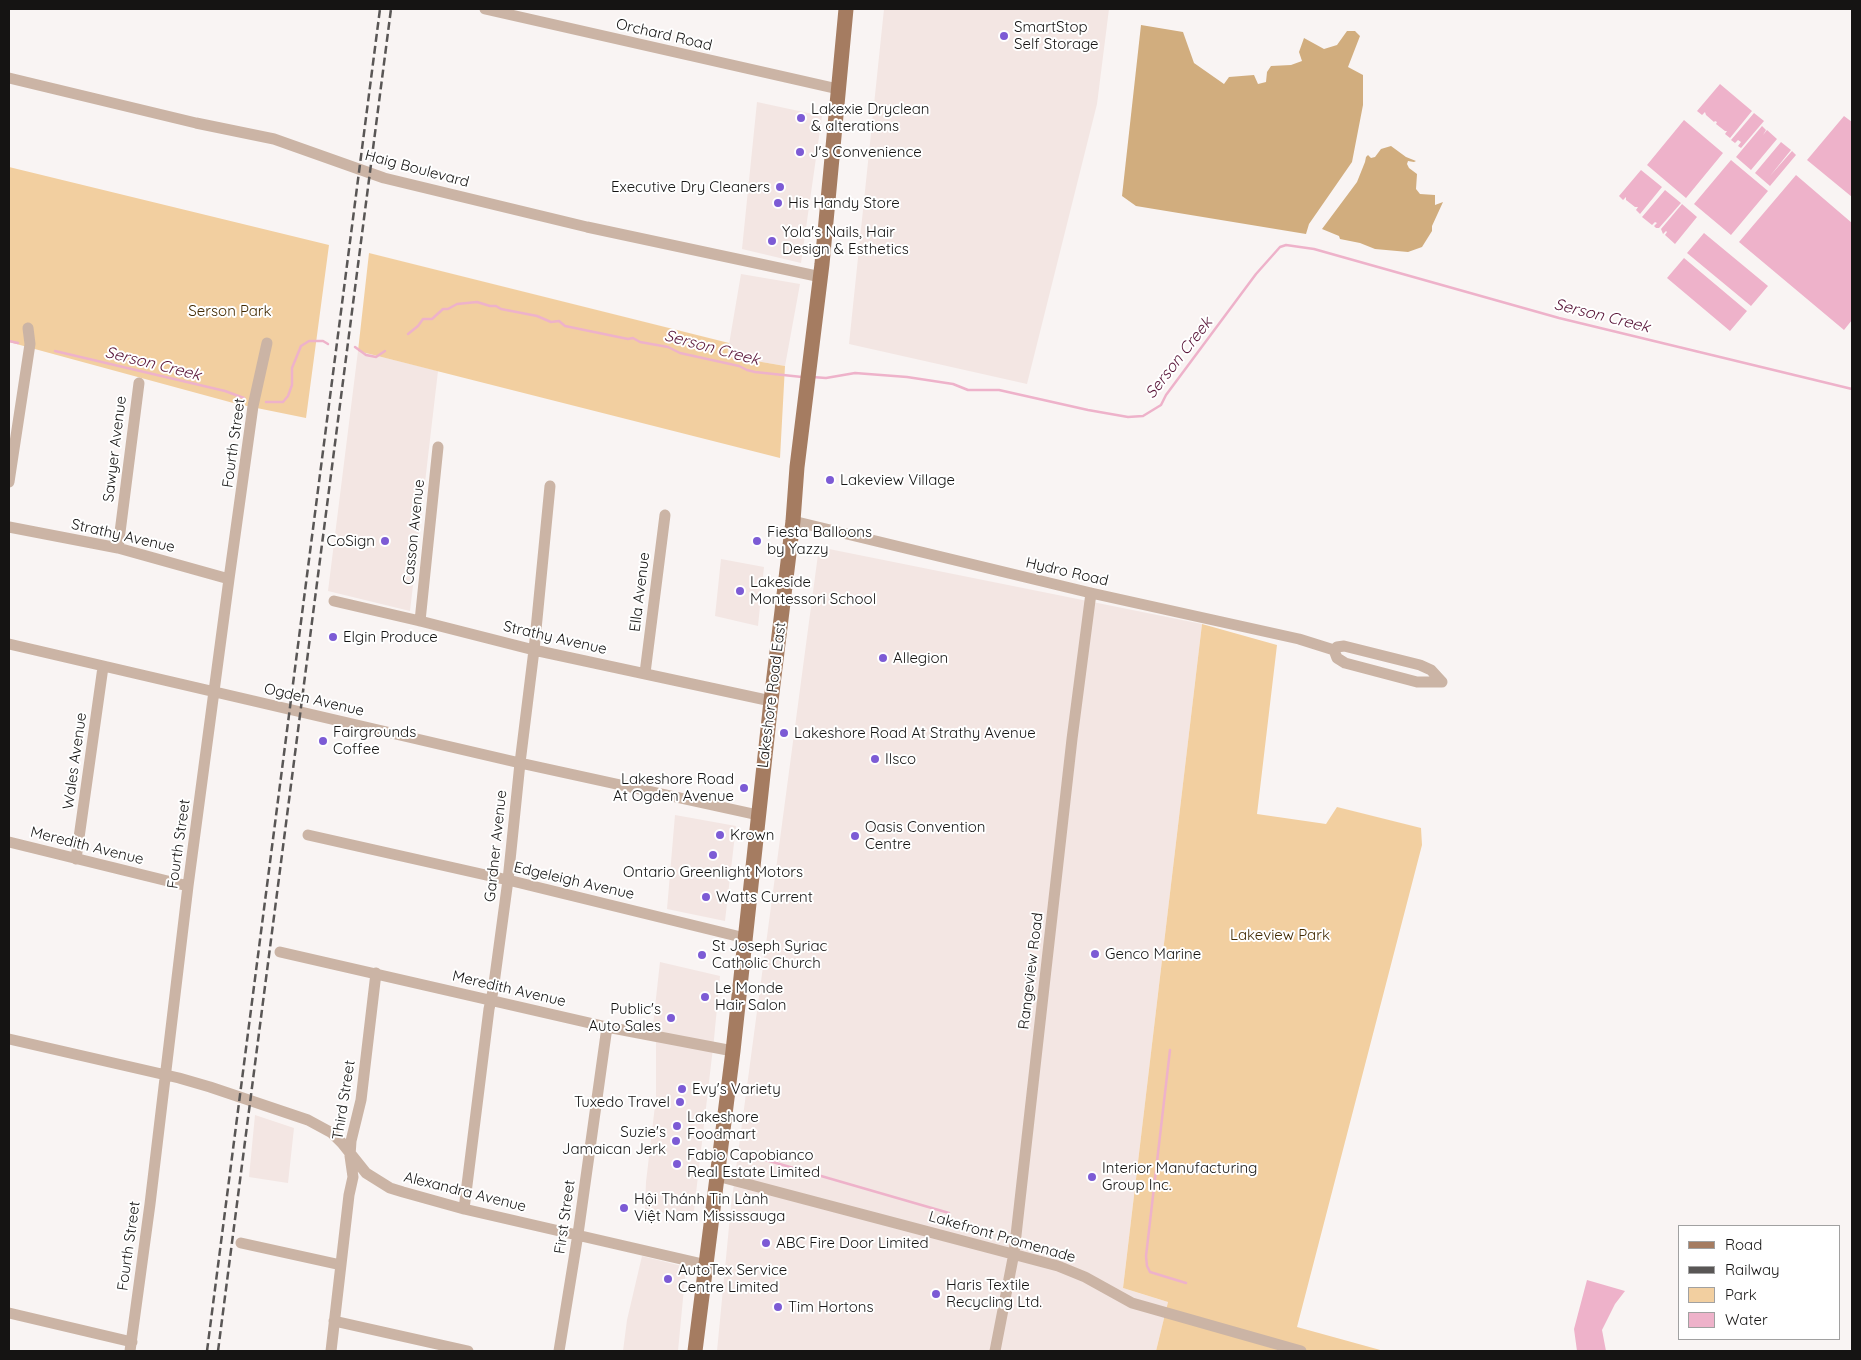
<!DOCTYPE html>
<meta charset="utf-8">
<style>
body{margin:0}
#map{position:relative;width:1861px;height:1360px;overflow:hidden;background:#f9f4f3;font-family:Quicksand,sans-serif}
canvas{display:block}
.frame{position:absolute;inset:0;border:10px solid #151413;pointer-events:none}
.legend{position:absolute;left:1678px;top:1225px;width:162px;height:115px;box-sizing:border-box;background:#fff;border:1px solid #a1a1a1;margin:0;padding:6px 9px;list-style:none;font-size:15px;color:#151413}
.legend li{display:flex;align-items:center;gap:10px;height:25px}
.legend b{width:25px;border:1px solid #a1a1a1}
</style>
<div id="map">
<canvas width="1861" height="1360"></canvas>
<div class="frame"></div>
<ul class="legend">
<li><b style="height:6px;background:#a57c61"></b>Road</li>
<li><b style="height:6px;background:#595655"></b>Railway</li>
<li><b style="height:14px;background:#f2cfa0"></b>Park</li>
<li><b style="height:14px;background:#eeb2ca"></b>Water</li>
</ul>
</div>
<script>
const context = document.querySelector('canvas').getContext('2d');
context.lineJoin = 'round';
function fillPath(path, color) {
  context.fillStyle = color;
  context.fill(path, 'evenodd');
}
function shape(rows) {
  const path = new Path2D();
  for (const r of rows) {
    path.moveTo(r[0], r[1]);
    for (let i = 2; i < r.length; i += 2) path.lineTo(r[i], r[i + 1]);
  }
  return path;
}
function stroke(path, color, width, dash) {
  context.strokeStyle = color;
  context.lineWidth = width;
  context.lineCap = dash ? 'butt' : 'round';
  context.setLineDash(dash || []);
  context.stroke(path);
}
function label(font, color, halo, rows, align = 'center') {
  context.font = font + ' Quicksand,sans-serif';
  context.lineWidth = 4;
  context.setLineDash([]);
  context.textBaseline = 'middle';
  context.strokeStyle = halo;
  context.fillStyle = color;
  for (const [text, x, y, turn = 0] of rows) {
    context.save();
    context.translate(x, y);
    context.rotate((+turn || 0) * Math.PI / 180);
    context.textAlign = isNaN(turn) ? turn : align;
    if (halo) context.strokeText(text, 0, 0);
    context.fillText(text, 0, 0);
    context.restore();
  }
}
const built = shape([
 [884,9,1109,9,1097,104,1027,384,849,344],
 [757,102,822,116,801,263,742,249],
 [741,274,800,284,785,366,727,356],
 [358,351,438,371,410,611,328,591],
 [819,547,1202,624,1123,1288,1168,1302,1156,1351,717,1351,731,1206],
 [721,559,764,567,758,626,715,616],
 [675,815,736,826,725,921,667,909],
 [660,962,720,976,714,1039,693,1219,645,1209,646,1182,656,1097,656,1043,653,1025],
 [255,1115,294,1128,288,1183,249,1177],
 [642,1256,686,1267,678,1351,623,1351,627,1320]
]);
const green = shape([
 [9,167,329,245,306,418,237,404,9,342],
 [369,253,729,343,727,356,785,366,780,458,358,351],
 [1202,624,1277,645,1257,814,1326,824,1337,807,1421,828,1422,845,1297,1327,1384,1351,1156,1351,1168,1302,1123,1288]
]);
const forest = shape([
 [1141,25,1183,32,1194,63,1224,84,1229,77,1254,75,1258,84,1266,82,1267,72,1271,66,1291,65,1302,61,1299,52,1304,38,1324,49,1337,45,1347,31,1355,31,1360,36,1348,67,1363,75,1363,105,1352,162,1309,224,1306,234,1136,206,1122,196],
 [1391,146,1406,157,1416,161,1414,162,1408,161,1407,164,1409,168,1417,174,1416,189,1420,194,1435,195,1435,205,1443,202,1432,226,1432,231,1422,247,1408,252,1375,249,1360,243,1340,239,1339,236,1322,229,1357,182,1365,162,1366,157,1368,155,1371,158,1375,157,1381,149]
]);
const water = shape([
 [1720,84,1752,111,1730,138,1725,134,1727,131,1725,131,1716,124,1717,122,1715,121,1714,122,1706,115,1705,112,1702,115,1697,111],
 [1754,113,1764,121,1741,148,1738,146,1741,142,1738,140,1735,143,1731,140],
 [1844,116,1852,122,1852,197,1807,160],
 [1684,120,1723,153,1686,198,1647,165],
 [1762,126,1766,130,1763,135,1767,130,1777,139,1751,170,1736,157],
 [1781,142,1791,150,1770,176,1792,151,1796,155,1770,186,1755,173],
 [1731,160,1768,191,1731,235,1694,204],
 [1641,170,1662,187,1640,214,1636,210,1638,207,1635,207,1626,200,1626,197,1623,200,1619,196],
 [1796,175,1852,223,1852,320,1844,330,1739,242],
 [1665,190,1681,203,1659,228,1656,228,1654,226,1657,223,1655,222,1652,225,1642,217],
 [1682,204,1697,217,1675,244,1665,235,1667,232,1666,231,1663,234,1661,229],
 [1704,233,1768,286,1751,306,1687,253],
 [1684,258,1747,311,1730,331,1667,278],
 [1587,1280,1625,1291,1615,1304,1602,1330,1606,1351,1577,1351,1574,1329]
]);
const stream = shape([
 [408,334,418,326,423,319,432,319,443,309,448,309,457,304,477,302,490,306,496,306,501,309,537,316,551,322,559,321,565,326,628,339,633,338,640,342,668,347,680,353,739,366,747,370,755,372,802,377],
 [9,341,18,343],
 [355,347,366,355,376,357,385,351],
 [55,351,225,391,244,398],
 [812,377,826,378,855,373,907,377,953,384,968,390,999,390,1088,410,1128,417,1143,416,1161,405,1166,395,1256,274,1280,247,1286,245,1314,249,1559,318,1852,389],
 [266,402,283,402,288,396,292,385,292,368,301,346,309,341,323,341,328,344],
 [1170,1050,1146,1256,1147,1266,1150,1272,1186,1283],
 [745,1154,949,1213]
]);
const minor = shape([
 [485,9,838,89],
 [9,78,196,123,274,139,384,178,587,227,821,277],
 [9,482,30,344,28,328],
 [793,521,1091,593,1299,639,1334,650],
 [9,527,118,548,229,579],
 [118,548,139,383],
 [334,601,420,621,534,650,771,701],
 [420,621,438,447],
 [9,644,520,763,758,815],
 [1334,650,1337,647,1344,646,1420,665,1431,670,1442,682],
 [1334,650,1337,658,1345,663,1417,682,1442,682],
 [645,673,665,515],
 [308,835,508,880,745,938],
 [9,842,188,886],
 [76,859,103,667],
 [280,952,607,1027,733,1051],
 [9,1039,179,1078,210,1087,308,1120,332,1133,342,1143,366,1173,390,1188,403,1192,464,1209,707,1265],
 [717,1176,1058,1266,1085,1277,1132,1303,1301,1351],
 [464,1209,489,1009,493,991,508,880,520,763,534,650,550,486],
 [241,1243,341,1265],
 [9,1313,132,1342],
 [334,1321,468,1351],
 [130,1351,150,1204,188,886,229,579,253,406,267,343],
 [331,1351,349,1195,353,1177,350,1156,351,1141,361,1100,376,973],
 [559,1351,578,1234,607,1027],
 [995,1351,1014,1253,1072,739,1091,593]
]);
const major = shape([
 [695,1351,733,1051,771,701,793,521,797,467,822,264,846,9]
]);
const rail = shape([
 [207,1351,380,9],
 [218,1351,391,9]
]);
const markers = [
 [1004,36,5,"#7c5bd5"],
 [801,118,5,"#7c5bd5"],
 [800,152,5,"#7c5bd5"],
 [780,187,5,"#7c5bd5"],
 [778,203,5,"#7c5bd5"],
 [772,241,5,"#7c5bd5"],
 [830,480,5,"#7c5bd5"],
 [385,541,5,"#7c5bd5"],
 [757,541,5,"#7c5bd5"],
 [740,591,5,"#7c5bd5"],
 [333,637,5,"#7c5bd5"],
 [883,658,5,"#7c5bd5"],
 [784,733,5,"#7c5bd5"],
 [323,741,5,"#7c5bd5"],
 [875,759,5,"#7c5bd5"],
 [744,788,5,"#7c5bd5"],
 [720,835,5,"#7c5bd5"],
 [855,836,5,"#7c5bd5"],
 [713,855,5,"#7c5bd5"],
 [706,897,5,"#7c5bd5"],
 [1095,954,5,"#7c5bd5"],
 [702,955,5,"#7c5bd5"],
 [705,997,5,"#7c5bd5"],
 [671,1018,5,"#7c5bd5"],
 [682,1089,5,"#7c5bd5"],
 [680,1102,5,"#7c5bd5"],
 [677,1126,5,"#7c5bd5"],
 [676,1141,5,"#7c5bd5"],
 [677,1164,5,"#7c5bd5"],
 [1092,1177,5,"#7c5bd5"],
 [624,1208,5,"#7c5bd5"],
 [766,1243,5,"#7c5bd5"],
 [668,1279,5,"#7c5bd5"],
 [936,1294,5,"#7c5bd5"],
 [778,1307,5,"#7c5bd5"]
];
const poiNames = [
 ["SmartStop",1014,27],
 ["Self Storage",1014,44],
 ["Lakexie Dryclean",811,109],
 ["& alterations",811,126],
 ["J's Convenience",810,152],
 ["Executive Dry Cleaners",770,187,"right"],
 ["His Handy Store",788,203],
 ["Yola's Nails, Hair",782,232],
 ["Design & Esthetics",782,249],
 ["Lakeview Village",840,480],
 ["Fiesta Balloons",767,532],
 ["by Yazzy",767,549],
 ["CoSign",375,541,"right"],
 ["Lakeside",750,582],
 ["Montessori School",750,599],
 ["Elgin Produce",343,637],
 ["Allegion",893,658],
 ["Fairgrounds",333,732],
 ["Coffee",333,749],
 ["Lakeshore Road At Strathy Avenue",794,733],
 ["Ilsco",885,759],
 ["Lakeshore Road",734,779,"right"],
 ["At Ogden Avenue",734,796,"right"],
 ["Oasis Convention",865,827],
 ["Centre",865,844],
 ["Krown",730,835],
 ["Ontario Greenlight Motors",713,872,"center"],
 ["Watts Current",716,897],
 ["St Joseph Syriac",712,946],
 ["Catholic Church",712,963],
 ["Genco Marine",1105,954],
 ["Le Monde",715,988],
 ["Hair Salon",715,1005],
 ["Public's",661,1009,"right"],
 ["Auto Sales",661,1026,"right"],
 ["Evy's Variety",692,1089],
 ["Tuxedo Travel",670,1102,"right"],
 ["Lakeshore",687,1117],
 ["Foodmart",687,1134],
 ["Suzie's",666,1132,"right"],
 ["Jamaican Jerk",666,1149,"right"],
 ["Fabio Capobianco",687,1155],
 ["Real Estate Limited",687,1172],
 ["Interior Manufacturing",1102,1168],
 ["Group Inc.",1102,1185],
 ["Hội Thánh Tin Lành",634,1199],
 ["Việt Nam Mississauga",634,1216],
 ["ABC Fire Door Limited",776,1243],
 ["AutoTex Service",678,1270],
 ["Centre Limited",678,1287],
 ["Haris Textile",946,1285],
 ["Recycling Ltd.",946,1302],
 ["Tim Hortons",788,1307]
];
const streetNames = [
 ["Orchard Road",664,35,13],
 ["Haig Boulevard",417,169,15],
 ["Fourth Street",234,443,-82],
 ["Sawyer Avenue",115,449,-83],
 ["Casson Avenue",414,532,-84],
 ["Strathy Avenue",123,536,13],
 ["Hydro Road",1067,572,13],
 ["Ella Avenue",640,592,-83],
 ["Strathy Avenue",555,638,13],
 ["Lakeshore Road East",772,695,-83],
 ["Ogden Avenue",314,700,13],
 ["Wales Avenue",75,761,-82],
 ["Fourth Street",179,844,-82],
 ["Meredith Avenue",87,846,14],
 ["Gardner Avenue",496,846,-84],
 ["Edgeleigh Avenue",574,881,13],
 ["Rangeview Road",1031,971,-83],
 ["Meredith Avenue",509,989,13],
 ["Third Street",344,1100,-81],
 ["Alexandra Avenue",465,1192,14],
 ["First Street",565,1217,-82],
 ["Lakefront Promenade",1002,1237,16],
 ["Fourth Street",129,1246,-82]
];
const parkNames = [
 ["Serson Park",230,311],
 ["Lakeview Park",1280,935]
];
const waterNames = [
 ["Serson Creek",1602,316,14],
 ["Serson Creek",712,348,15],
 ["Serson Creek",1179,358,-52],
 ["Serson Creek",153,364,14]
];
fillPath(built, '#f3e6e3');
fillPath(green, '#f2cfa0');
fillPath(forest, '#d1ad7e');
fillPath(water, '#eeb2ca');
stroke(stream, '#eeb2ca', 2.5);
stroke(minor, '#cbb4a5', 11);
stroke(major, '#a57c61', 15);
stroke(rail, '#595655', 2.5, [8, 4]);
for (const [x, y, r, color] of markers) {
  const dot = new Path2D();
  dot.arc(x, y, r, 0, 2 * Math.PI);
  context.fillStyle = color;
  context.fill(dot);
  stroke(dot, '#fff', 2);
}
label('15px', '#151413', '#fff', poiNames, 'left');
label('15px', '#151413', '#fff', streetNames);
label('15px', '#412901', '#fff', parkNames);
label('italic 16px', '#591538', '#fff', waterNames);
</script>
